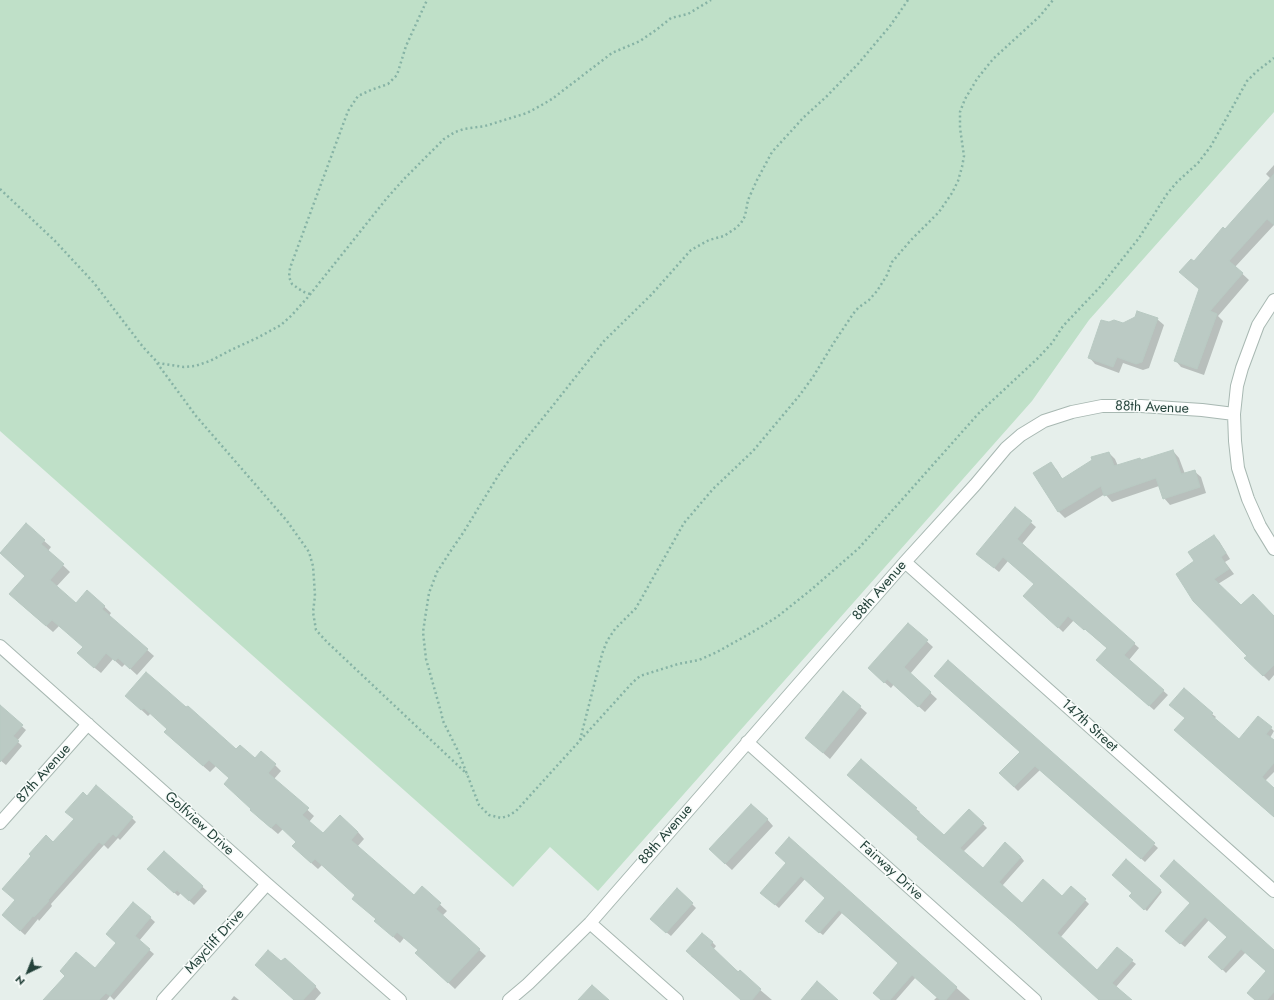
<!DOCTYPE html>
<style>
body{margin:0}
#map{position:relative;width:1274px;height:1000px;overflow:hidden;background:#e6efeb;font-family:Jost,sans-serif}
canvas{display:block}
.north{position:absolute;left:8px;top:952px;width:40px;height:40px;-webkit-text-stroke:3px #f7fbf9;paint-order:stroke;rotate:223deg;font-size:11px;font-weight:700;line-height:16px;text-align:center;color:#24423a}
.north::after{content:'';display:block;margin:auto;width:14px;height:18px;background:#24423a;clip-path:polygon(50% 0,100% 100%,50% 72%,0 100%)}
</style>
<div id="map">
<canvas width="1274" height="1000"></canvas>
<div class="north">N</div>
</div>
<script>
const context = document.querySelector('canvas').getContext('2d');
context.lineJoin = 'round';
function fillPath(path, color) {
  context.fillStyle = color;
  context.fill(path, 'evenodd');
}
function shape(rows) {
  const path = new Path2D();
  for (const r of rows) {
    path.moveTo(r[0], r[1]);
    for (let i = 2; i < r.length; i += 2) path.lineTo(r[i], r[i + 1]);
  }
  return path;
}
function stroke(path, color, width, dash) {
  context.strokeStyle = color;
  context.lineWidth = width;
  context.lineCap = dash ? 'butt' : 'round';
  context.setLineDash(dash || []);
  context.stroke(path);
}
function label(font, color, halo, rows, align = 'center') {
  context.font = font + ' Jost,sans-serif';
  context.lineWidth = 3;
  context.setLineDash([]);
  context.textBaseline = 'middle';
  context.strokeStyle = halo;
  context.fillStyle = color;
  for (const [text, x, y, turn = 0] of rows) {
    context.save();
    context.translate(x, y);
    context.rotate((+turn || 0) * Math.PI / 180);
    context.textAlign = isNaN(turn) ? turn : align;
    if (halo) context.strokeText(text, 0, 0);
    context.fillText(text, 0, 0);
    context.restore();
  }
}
const green = shape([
 [0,0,1274,0,1274,112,1089,320,1032,401,598,891,550,847,513,887,0,431]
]);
const shadow = shape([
 [1274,165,1274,225,1235,267,1249,280,1218,316,1223,321,1204,375,1181,367,1175,360,1200,290,1181,272,1194,262,1225,231,1271,179,1266,174],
 [1157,319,1164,325,1149,368,1143,370,1123,363,1119,373,1095,364,1089,357,1109,323,1123,324],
 [1173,451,1179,458,1185,474,1194,471,1201,477,1206,493,1170,505,1164,498,1159,486,1112,502,1105,494,1065,518,1059,512,1034,473,1050,463,1057,470,1063,480,1109,453,1115,459,1118,466,1142,461],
 [1015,508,1036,527,1022,544,1139,648,1129,660,1168,695,1154,710,1102,665,1108,649,1074,620,1063,632,1030,600,1035,584,1008,561,999,572,982,558],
 [26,525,51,547,48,551,70,572,56,587,76,604,88,591,111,613,109,616,154,656,137,675,125,664,122,667,113,659,101,673,85,660,84,647,59,626,53,632,16,600,26,576],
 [1214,536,1219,541,1230,559,1225,562,1234,574,1218,584,1241,607,1274,622,1274,675,1269,681,1246,658,1248,656,1196,562],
 [908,624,933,647,910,674,937,699,925,712,894,684,891,688,875,674],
 [948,661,1158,848,1145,862,1040,770,1018,791,1000,773,1021,753],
 [843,692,867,713,830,759,806,738],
 [133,702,255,759,275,765,281,771,274,779,314,816,309,822,323,835,358,832,364,839,357,847,414,896,422,888,447,911,442,916,486,956,455,989,423,959,419,950,404,938,400,943,382,927,377,920,360,905,356,895,322,865,318,869,300,853,298,842,283,829,278,834,258,817,230,779,216,766,210,772,172,739,168,729,151,713,148,716],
 [0,707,26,730,17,741,22,746,6,765,0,760],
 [1212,714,1216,717,1214,719,1239,740,1271,728,1274,731,1270,738,1274,742,1274,772,1265,781,1274,789,1274,817,1180,734],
 [861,761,916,809,920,812,918,814,944,836,969,810,987,828,963,852,983,870,1021,857,1024,861,1002,886,1022,904,1062,897,1071,887,1085,900,1089,904,1060,938,1097,971,1132,961,1136,964,1116,987,1130,1000,1100,1000,919,837],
 [87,797,132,818,136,822,120,840,118,838,108,849,104,845,51,904,52,906,39,921,38,919,25,935,7,919,16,900,53,844,75,820],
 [767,819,773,826,732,870,717,856],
 [789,838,970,1000,934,1000,937,997,916,977,896,1000,882,1000,900,964,842,913,823,935,810,925,827,898,805,879,779,908,765,896,788,863],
 [164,852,207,891,194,905,181,893,178,896,153,873],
 [1126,861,1162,892,1147,911,1130,896,1133,893],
 [134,903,155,922,139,941,154,954,114,1000,110,996,107,1000,45,1000,95,969,117,943],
 [1191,903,1274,951,1274,1000,1256,1000,1267,972,1246,952,1226,973,1210,957,1228,937,1209,920,1185,947,1170,935],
 [692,904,696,908,671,936,655,923],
 [712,942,716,946,713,950,772,1000,742,1000,691,956],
 [281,963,315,986,321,993,315,1000,295,1000],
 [234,996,239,1000,231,1000]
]);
const building = shape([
 [1274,174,1274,225,1267,219,1229,261,1243,273,1210,311,1217,314,1197,369,1174,361,1199,289,1179,272,1191,259,1194,261,1223,227,1225,229,1274,174],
 [1137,311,1158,318,1142,362,1136,364,1117,357,1113,367,1088,358,1101,320,1109,322,1114,320,1123,323,1135,317,1137,311],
 [1173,450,1181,474,1195,470,1200,487,1163,499,1156,478,1104,496,1101,486,1058,512,1033,473,1051,462,1062,479,1092,460,1091,457,1109,452,1114,466,1140,458,1141,460,1173,450],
 [1015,507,1032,521,1017,539,1135,643,1124,655,1164,690,1149,706,1096,660,1107,648,1085,629,1084,630,1068,616,1058,628,1023,596,1034,584,1003,557,994,568,976,554,1015,507],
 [26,523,45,540,41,544,64,564,50,580,76,603,87,590,105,606,102,609,148,649,130,669,118,658,115,661,106,653,94,668,77,653,83,647,52,620,46,626,9,594,25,576,0,553,26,523],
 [1214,535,1226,553,1221,557,1229,569,1214,579,1241,605,1253,594,1274,616,1274,665,1263,676,1244,658,1247,656,1193,601,1176,574,1194,561,1188,552,1214,535],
 [908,623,928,640,904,667,931,692,918,707,887,679,884,683,868,668,908,623],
 [948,660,1155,843,1141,859,1035,766,1014,787,999,773,1020,752,934,676,948,660],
 [146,672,186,707,188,706,236,749,240,745,255,758,261,751,276,764,268,773,309,808,302,815,323,833,340,815,358,832,351,840,414,895,422,886,441,903,436,909,480,949,448,983,415,953,418,950,397,932,393,937,374,921,376,919,352,899,355,895,315,859,311,863,292,846,296,842,276,823,271,828,250,810,251,809,224,784,229,778,209,760,203,766,164,732,167,729,144,708,141,710,125,696,146,672],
 [1184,688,1213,713,1211,715,1239,739,1258,716,1272,727,1266,734,1274,740,1274,763,1262,777,1274,788,1274,817,1174,730,1185,718,1169,705,1184,688],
 [843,691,861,706,823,753,805,738,843,691],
 [0,705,23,725,13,736,19,741,0,762,0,705],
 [861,759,917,808,915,809,944,835,969,809,984,823,960,848,983,868,1005,842,1021,857,999,882,1022,903,1043,879,1062,896,1071,886,1086,899,1057,933,1097,970,1117,947,1133,960,1112,983,1132,1000,1099,1000,1015,924,917,839,918,837,847,775,861,759],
 [96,785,133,817,116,837,113,834,103,845,99,842,48,900,49,901,34,917,33,916,20,931,2,915,15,900,2,889,31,856,29,854,46,835,53,842,74,819,65,812,83,792,87,796,96,785],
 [751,804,768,819,725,864,709,849,751,804],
 [789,837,957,987,946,1000,940,1000,912,975,890,1000,881,1000,873,993,898,963,839,910,819,933,805,921,825,898,801,876,775,905,760,893,786,863,775,853,789,837],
 [164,851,203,886,189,901,177,890,174,893,147,869,164,851],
 [1126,859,1161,890,1144,910,1129,896,1132,893,1112,875,1126,859],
 [1174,860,1274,950,1274,992,1267,1000,1255,1000,1247,993,1266,971,1241,949,1222,970,1208,957,1227,937,1205,917,1180,944,1165,931,1190,903,1160,876,1174,860],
 [677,888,693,903,666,933,650,919,677,888],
 [133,902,151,917,135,936,150,949,110,996,106,993,99,1000,43,1000,65,976,60,971,76,952,95,968,116,943,106,934,133,902],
 [702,933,713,942,710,945,738,972,740,970,761,989,752,1000,741,1000,686,951,702,933],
 [268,950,281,961,285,958,316,986,303,1000,294,1000,255,965,268,950],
 [817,981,838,1000,801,1000,817,981],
 [592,985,609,1000,578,1000,592,985]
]);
const path = shape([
 [908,0,890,26,858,64,826,97,804,117,772,152,757,180,748,200,745,216,741,223,736,228,724,236,709,240,691,250,651,295,604,341,551,408,512,456,498,476,463,533,452,549,437,572,429,593,426,612,423,632,426,659,441,712,443,721,458,751,479,805,489,815,501,818,508,816,516,811,633,682,640,676,678,664,699,660,717,652,751,633,777,617,812,589,859,548,978,414,1038,358,1052,343,1063,326,1100,287,1139,238,1167,194,1177,182,1198,163,1211,146,1247,81,1256,72,1274,58],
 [0,189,55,241,94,283,143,347,158,363,184,367,195,366,210,361,231,350,257,338,281,325,292,315,308,297,387,198,404,179,444,139,455,132,464,129,485,126,527,113,540,106,552,99,612,53,640,41,656,30,671,18,688,14,711,0],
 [310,294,304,292,299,289,292,284,289,277,290,268,348,111,358,96,371,90,388,84,397,75,406,46,427,0],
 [157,363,196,416,287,521,309,552,313,566,314,580,315,596,313,612,316,630,327,642,467,774],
 [580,740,602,654,607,641,615,629,636,608,684,523,713,489,753,451,799,396,813,377,833,344,853,314,858,308,869,300,877,291,887,275,892,262,911,240,939,212,952,193,958,181,962,167,964,156,960,128,960,112,965,99,977,79,993,59,1040,16,1053,0]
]);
const street = shape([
 [1274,300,1258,325,1242,368,1237,386,1234,414,1235,441,1238,468,1248,499,1260,526,1274,549],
 [905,562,1274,891],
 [0,646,267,884,400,1000],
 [747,742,1035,1000],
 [0,823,88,724],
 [590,923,677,1000],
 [163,1000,267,884],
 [509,1000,528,984,590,923,905,562,975,485,1006,448,1021,435,1044,421,1072,412,1102,406,1141,406,1202,410,1234,414]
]);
const streetNames = [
 ["88th Avenue",1152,408,2],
 ["88th Avenue",880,591,-49],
 ["147th Street",1089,726,42],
 ["87th Avenue",44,774,-48],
 ["Golfview Drive",199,824,42],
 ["88th Avenue",666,835,-49],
 ["Fairway Drive",891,871,42],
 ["Maycliff Drive",215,942,-48]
];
fillPath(green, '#bfe0c8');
fillPath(shadow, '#0003');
fillPath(building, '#bbcac4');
stroke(building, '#b8c9c2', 1);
stroke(street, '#a8b8b2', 14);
stroke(path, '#86b3a5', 2.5, [2, 3]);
stroke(street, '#fff', 12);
label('14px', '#24423a', '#f7fbf9', streetNames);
</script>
